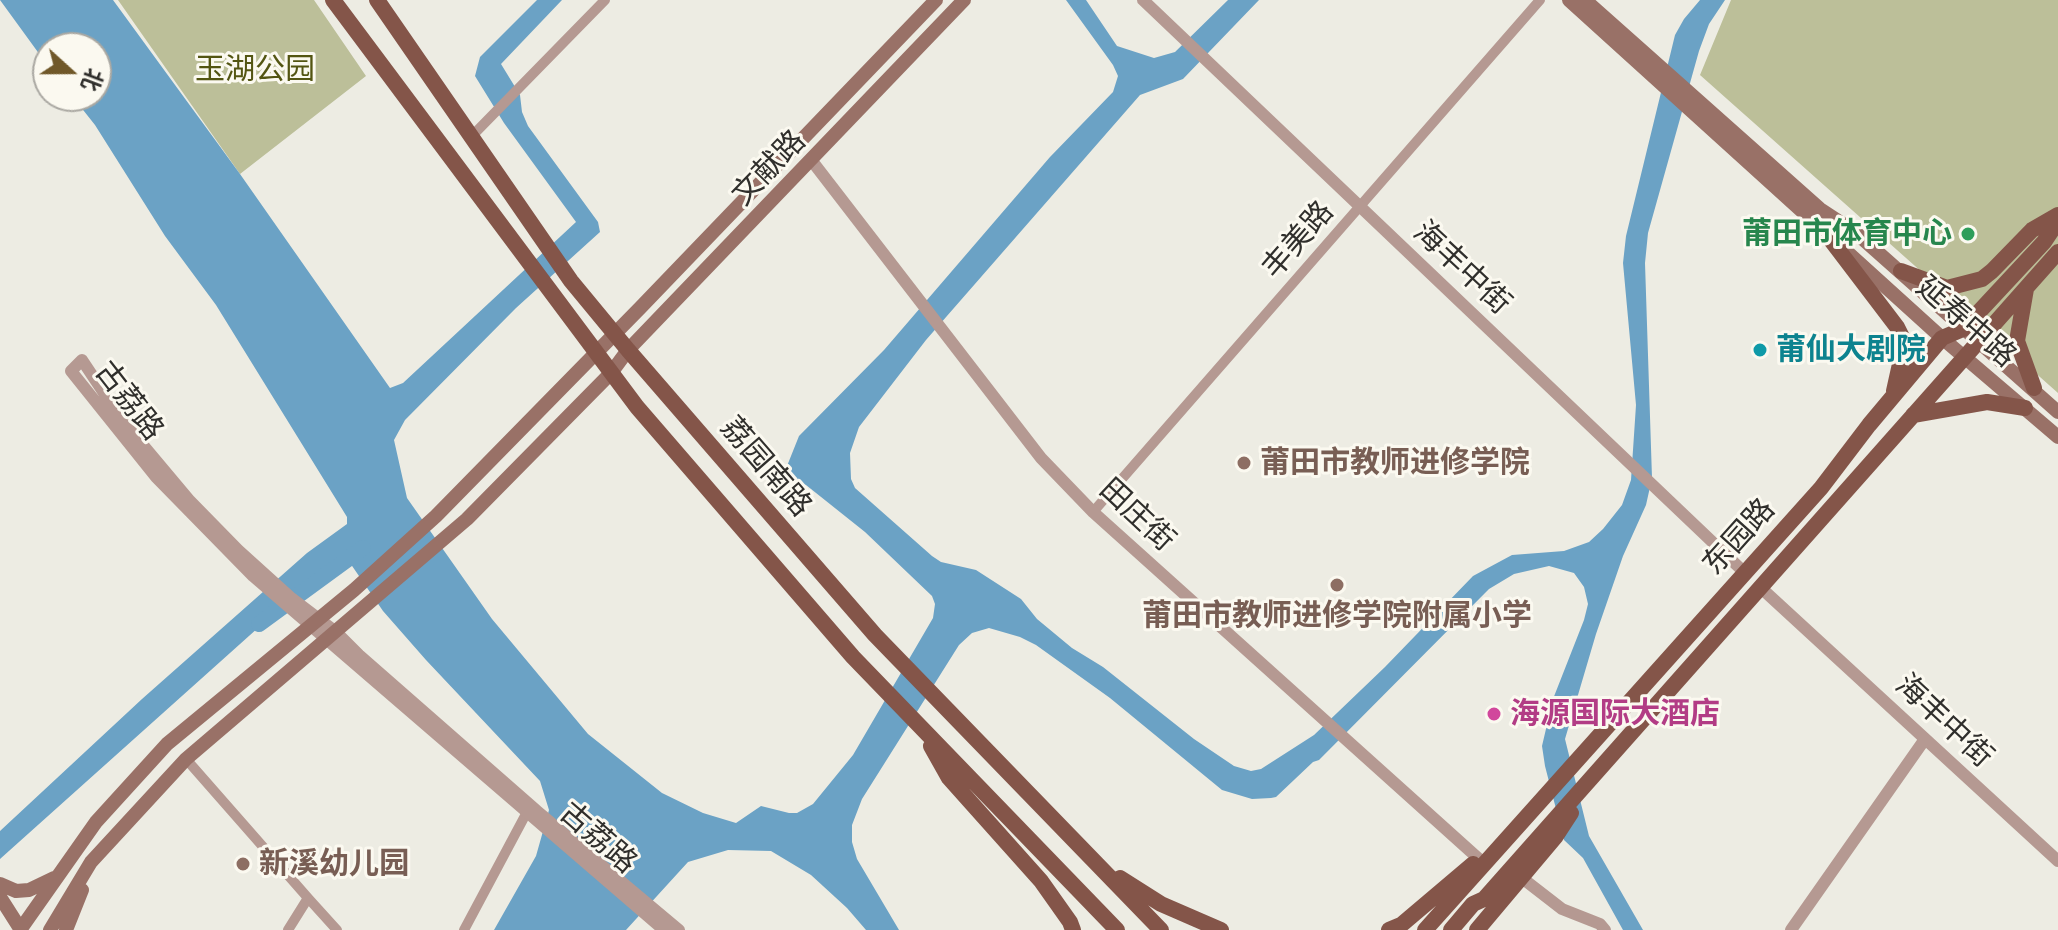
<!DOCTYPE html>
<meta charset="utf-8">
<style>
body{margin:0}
#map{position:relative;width:2058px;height:930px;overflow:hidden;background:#edece3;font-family:Mulish,"Noto Sans SC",sans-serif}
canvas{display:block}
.north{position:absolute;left:32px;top:32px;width:80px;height:80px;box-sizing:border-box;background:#fbf9f0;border:2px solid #aaa8a2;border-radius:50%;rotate:111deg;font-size:22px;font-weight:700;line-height:32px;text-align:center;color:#302f2c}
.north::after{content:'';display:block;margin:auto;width:28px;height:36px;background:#705829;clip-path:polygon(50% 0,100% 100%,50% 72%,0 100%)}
</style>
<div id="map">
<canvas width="2058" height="930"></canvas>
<div class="north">北</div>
</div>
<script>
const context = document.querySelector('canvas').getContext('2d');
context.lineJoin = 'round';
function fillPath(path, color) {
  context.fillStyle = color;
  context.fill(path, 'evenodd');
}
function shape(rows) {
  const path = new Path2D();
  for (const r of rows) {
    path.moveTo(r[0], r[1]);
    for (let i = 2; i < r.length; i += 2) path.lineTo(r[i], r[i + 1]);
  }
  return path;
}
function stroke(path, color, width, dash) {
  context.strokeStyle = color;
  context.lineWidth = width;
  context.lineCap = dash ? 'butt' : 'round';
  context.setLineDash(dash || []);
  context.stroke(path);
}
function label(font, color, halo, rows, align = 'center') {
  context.font = font + ' Mulish,"Noto Sans SC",sans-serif';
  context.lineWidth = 6;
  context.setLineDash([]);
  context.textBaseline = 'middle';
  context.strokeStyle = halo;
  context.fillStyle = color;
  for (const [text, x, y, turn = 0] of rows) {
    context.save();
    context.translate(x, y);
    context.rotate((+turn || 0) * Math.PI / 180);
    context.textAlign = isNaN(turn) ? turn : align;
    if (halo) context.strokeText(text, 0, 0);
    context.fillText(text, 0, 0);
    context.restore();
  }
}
const green = shape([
 [118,0,314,0,366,76,240,174],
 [1731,0,2058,0,2058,393,1700,75]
]);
const water = shape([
 [0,0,113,0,240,174,390,388,403,383,576,222,504,123,475,76,480,57,537,0,562,0,501,64,520,95,522,112,528,126,598,222,600,232,516,308,405,420,394,440,407,498,492,619,588,734,662,793,703,813,736,823,761,806,789,813,797,813,813,804,853,755,933,618,935,604,932,596,865,532,806,485,801,483,790,489,779,475,787,466,799,436,884,350,1050,157,1113,92,1118,76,1113,65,1066,0,1086,0,1117,46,1154,58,1175,52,1228,0,1259,0,1183,79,1140,95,926,340,859,427,850,453,851,479,855,488,932,556,941,562,976,570,1021,599,1037,619,1072,648,1103,667,1194,739,1234,766,1251,771,1261,769,1314,735,1385,667,1473,576,1512,555,1564,551,1589,542,1603,529,1622,505,1631,480,1636,405,1623,263,1626,236,1675,35,1684,19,1700,0,1725,0,1709,24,1699,51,1648,233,1645,263,1652,478,1646,505,1623,556,1596,634,1565,739,1589,836,1643,930,1623,930,1583,858,1564,840,1545,766,1542,746,1553,699,1584,620,1588,604,1584,587,1574,573,1549,566,1514,574,1489,589,1319,760,1313,762,1276,797,1271,798,1252,799,1222,790,1110,698,1036,645,1020,637,989,628,972,633,959,645,862,799,852,825,852,842,857,859,899,930,866,930,847,908,811,875,771,851,728,850,688,862,626,930,494,930,536,856,549,810,540,781,426,660,383,611,348,560,326,567,0,859,0,831,142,699,307,553,347,524,347,517,216,305,165,236,95,125,72,96,96,96,96,48,48,48,48,66]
]);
const river = shape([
 [259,624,363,548]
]);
const minor = shape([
 [471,137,605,0],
 [1093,512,1540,0],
 [186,759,308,898,288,930],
 [308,898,337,930],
 [464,930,527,812]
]);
const tertiary = shape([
 [1143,0,1745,573],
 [812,161,1041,458,1093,512,1479,859],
 [1760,587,2058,861],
 [1522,878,1562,909,1600,924,1605,930],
 [664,930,253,576,156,477,71,371,82,360,122,420,190,501,238,550,290,597,336,632,359,655,537,811,679,930],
 [1791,930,1925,739]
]);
const secondary = shape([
 [1569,0,1942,338,2058,437],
 [1585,0,1820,209,1855,232,2058,412],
 [0,884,16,891,29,890,54,878],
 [0,897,21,930],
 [20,930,96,822,167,744,354,590,436,516,641,307,936,0],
 [50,930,91,862,186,759,467,519,611,373,628,350,964,0],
 [66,930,82,890]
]);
const primary = shape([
 [333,0,637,407,853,657,1117,930],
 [377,0,571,281,628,350,875,635,1161,930],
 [1824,231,1897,327,1902,337,1902,355,1894,391],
 [1901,271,1947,288,1982,279,1992,271,2032,230,2058,215],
 [2026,289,2017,341,2034,388],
 [1913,415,1987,402,2025,408],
 [931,746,949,778,1041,881,1070,922,1073,930],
 [1120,878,1161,904,1221,930],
 [1389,930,1401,925,1473,864],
 [1425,930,1821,488,1869,425,1942,338,1963,329,2044,242,2058,221],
 [1451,930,1473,904,1484,899,2058,252],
 [1477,930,1556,836,1571,813]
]);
const markers = [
 [1968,234,8,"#2e9e5b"],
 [1760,350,8,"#0f9aa8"],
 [1244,463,8,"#8d6e63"],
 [1337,585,8,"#8d6e63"],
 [1494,714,8,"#d1479c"],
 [243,864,8,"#8d6e63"]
];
const parkNames = [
 ["玉湖公园",255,70]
];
const streetNames = [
 ["文献路",769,168,-46],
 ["丰美路",1298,240,-49],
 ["海丰中街",1462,268,43],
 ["延寿中路",1966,322,41],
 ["古荔路",129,401,52],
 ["荔园南路",766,467,49],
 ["田庄街",1137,515,43],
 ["东园路",1739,537,-48],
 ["海丰中街",1944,721,43],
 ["古荔路",598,838,41]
];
const leisureNames = [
 ["莆田市体育中心",1952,234]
];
const cultureNames = [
 ["莆仙大剧院",1776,350]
];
const educationNames = [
 ["莆田市教师进修学院",1260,463],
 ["莆田市教师进修学院附属小学",1337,616,"center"],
 ["新溪幼儿园",259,864]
];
const hotelNames = [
 ["海源国际大酒店",1510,714]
];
fillPath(green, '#bcbf99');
fillPath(water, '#6ba2c5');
stroke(river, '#6ba2c5', 16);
stroke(minor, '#b59992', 10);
stroke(tertiary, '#b59992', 12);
stroke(secondary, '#997167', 14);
stroke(primary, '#845549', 16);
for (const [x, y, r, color] of markers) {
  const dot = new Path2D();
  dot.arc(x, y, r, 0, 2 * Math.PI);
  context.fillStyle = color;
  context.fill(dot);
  stroke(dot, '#fbf9f0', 3);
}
label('30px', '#535512', '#fbf9f0', parkNames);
label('30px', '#302f2c', '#fbf9f0', streetNames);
label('bold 30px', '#27864d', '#fbf9f0', leisureNames, 'right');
label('bold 30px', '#0d838f', '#fbf9f0', cultureNames, 'left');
label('bold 30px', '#785e54', '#fbf9f0', educationNames, 'left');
label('bold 30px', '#b23c85', '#fbf9f0', hotelNames, 'left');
</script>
